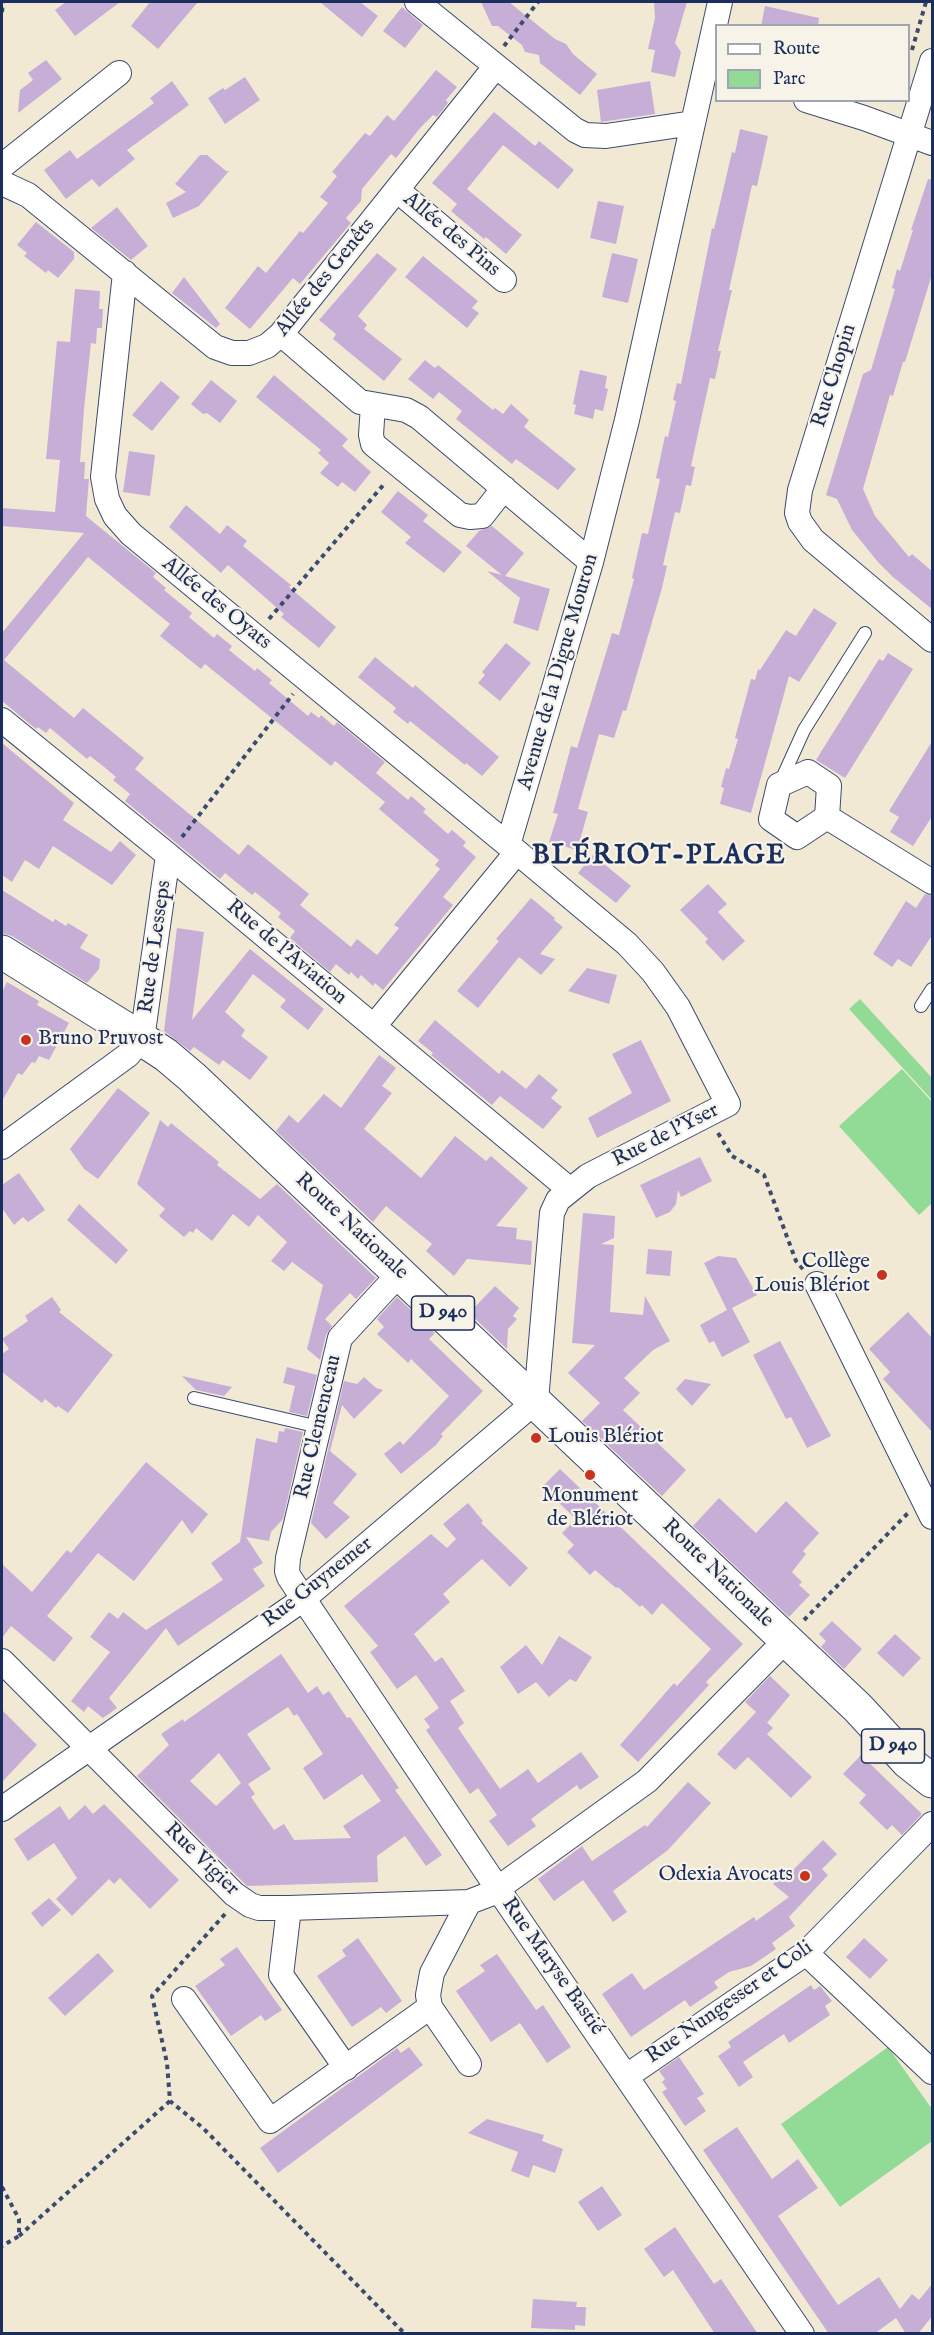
<!DOCTYPE html>
<meta charset="utf-8">
<style>
body{margin:0}
#map{position:relative;width:934px;height:2335px;overflow:hidden;background:#f2e9d4;font-family:"IM FELL English",serif}
canvas{display:block}
.frame{position:absolute;inset:0;border:3px solid #1b2f5e;pointer-events:none}
.legend{position:absolute;left:715px;top:24px;width:195px;height:78px;box-sizing:border-box;background:#f7f3e8;border:2px solid #9fa5b1;margin:0;padding:8px 10px;list-style:none;font-size:18px;color:#1b2f5e}
.legend li{display:flex;align-items:center;gap:12px;height:30px}
.legend b{width:30px;border:2px solid #9fa5b1}
</style>
<div id="map">
<canvas width="934" height="2335"></canvas>
<div class="frame"></div>
<ul class="legend">
<li><b style="height:8px;background:#fff"></b>Route</li>
<li><b style="height:16px;background:#91db97"></b>Parc</li>
</ul>
</div>
<script>
const context = document.querySelector('canvas').getContext('2d');
context.lineJoin = 'round';
function fillPath(path, color) {
  context.fillStyle = color;
  context.fill(path, 'evenodd');
}
function shape(rows) {
  const path = new Path2D();
  for (const r of rows) {
    path.moveTo(r[0], r[1]);
    for (let i = 2; i < r.length; i += 2) path.lineTo(r[i], r[i + 1]);
  }
  return path;
}
function stroke(path, color, width, dash) {
  context.strokeStyle = color;
  context.lineWidth = width;
  context.lineCap = dash ? 'butt' : 'round';
  context.setLineDash(dash || []);
  context.stroke(path);
}
function label(font, color, halo, rows, align = 'center') {
  context.font = font + ' "IM FELL English",serif';
  context.lineWidth = 4.5;
  context.setLineDash([]);
  context.textBaseline = 'middle';
  context.strokeStyle = halo;
  context.fillStyle = color;
  for (const [text, x, y, turn = 0] of rows) {
    context.save();
    context.translate(x, y);
    context.rotate((+turn || 0) * Math.PI / 180);
    context.textAlign = isNaN(turn) ? turn : align;
    if (halo) context.strokeText(text, 0, 0);
    context.fillText(text, 0, 0);
    context.restore();
  }
}
const green = shape([
 [860,999,932,1078,932,1100,849,1009],
 [902,1069,932,1102,932,1203,919,1215,839,1126],
 [888,2047,932,2109,932,2141,840,2207,781,2124]
]);
const building = shape([
 [66,2,120,2,75,36,55,10],
 [150,2,198,2,158,49,131,26],
 [320,2,360,2,378,16,362,37],
 [481,2,509,2,555,39,566,44,573,54,597,74,580,95,540,63,539,55,525,52,522,45,498,26,492,26],
 [654,2,687,2,675,43,681,52,675,77,651,72,655,50,648,49,655,18],
 [765,6,819,18,818,26,761,26],
 [402,7,423,25,405,48,383,31],
 [46,60,62,79,18,113,20,90,33,80,28,73],
 [436,70,457,87,446,100,448,103,437,117,433,115,421,127,396,158,391,154,362,189,361,201,346,218,351,223,300,284,293,278,250,329,225,308,258,266,266,273,300,231,303,233,328,203,320,197,337,176,332,172,365,133,370,136,387,115,394,121],
 [245,77,260,100,225,124,208,98,223,88,225,90],
 [172,81,189,105,127,150,135,159,99,187,92,179,66,199,44,170,70,150,77,159,154,103,150,98],
 [650,81,655,114,601,122,597,90],
 [494,112,535,146,539,141,574,170,558,189,503,145,467,189,522,235,506,254,486,237,484,239,451,211,457,204,432,183],
 [740,129,768,136,757,186,752,185,737,254,729,290,732,290,718,351,721,351,715,379,710,378,691,466,695,467,691,486,686,485,680,513,675,512,663,565,667,566,662,588,626,711,623,710,614,738,599,734,578,809,588,812,577,850,549,842,558,814,553,813,571,746,577,748,612,633,619,635,634,579,632,578,642,533,648,534,660,479,656,478,665,436,668,437,676,401,673,400,677,383,681,384,712,228,714,229,732,152,735,153],
 [200,155,207,155,226,171,229,171,199,206,173,218,166,203,186,192,175,184],
 [928,179,933,180,933,271,905,362,903,362,893,396,890,395,863,489,875,516,909,557,912,554,933,572,933,610,893,577,878,562,852,530,837,499,826,495,863,374,871,370,895,289,892,288,897,269,900,271,913,230,911,230],
 [598,201,624,206,616,244,590,238],
 [117,207,148,246,131,260,91,228],
 [36,222,74,252,74,259,58,278,48,270,46,273,24,256,27,253,17,245],
 [377,253,397,269,358,316,367,325,364,329,402,359,384,381,333,339,336,334,319,320],
 [612,253,638,259,628,303,602,297],
 [423,256,478,301,472,308,479,313,467,328,405,277],
 [184,277,220,324,216,328,172,293],
 [75,289,100,291,99,309,103,309,102,328,97,328,96,344,91,343,84,409,80,462,85,462,84,479,89,479,86,516,156,573,153,577,166,588,164,590,192,613,189,617,214,638,217,634,232,646,229,650,255,671,257,668,272,680,269,683,308,716,311,712,319,718,321,715,334,726,337,722,385,762,376,773,408,800,411,796,426,809,423,812,448,834,452,830,466,842,463,846,476,857,443,897,453,905,383,990,375,983,373,986,361,975,358,979,351,972,349,975,336,964,330,972,290,938,295,931,278,917,281,913,255,892,252,895,225,873,220,879,125,801,130,794,113,780,116,777,103,766,90,756,87,759,50,728,46,733,38,727,36,729,2,701,2,633,84,533,2,526,2,508,55,512,60,460,46,459,52,396,57,341,70,342],
 [88,557,170,624,160,636,201,669,205,664,331,766,335,761,385,802,379,809,439,860,435,865,440,869,394,925,399,928,377,955,357,939,351,947,300,905,309,894,248,844,239,855,135,769,144,758,83,708,74,718,4,660],
 [425,360,435,368,438,365,493,410,495,408,503,414,511,404,529,420,524,427,576,469,558,490,516,459,512,464,456,419,462,411,439,392,433,399,408,379],
 [580,370,607,376,605,388,608,389,603,411,595,409,593,419,574,414,576,405,573,404],
 [274,375,348,439,342,446,371,472,355,492,342,482,338,487,320,473,329,463,318,453,321,450,256,397],
 [211,380,237,401,220,423,207,413,203,414,191,404],
 [161,381,180,397,152,431,132,415],
 [129,451,155,455,150,496,123,492],
 [398,491,428,515,423,521,462,552,444,573,405,543,411,537,381,512],
 [186,505,220,534,227,525,247,541,243,546,291,585,289,587,336,627,319,648,281,617,284,614,228,565,221,573,169,527],
 [492,526,524,553,505,576,550,589,538,631,513,623,520,598,487,571,502,575,466,546,479,531],
 [814,608,837,623,799,682,789,676,751,813,720,804,724,788,721,787,726,768,729,769,738,739,735,738,751,679,755,680,758,669,760,670,786,630,796,636],
 [506,643,531,663,500,701,478,683,485,675,482,672],
 [888,653,913,669,845,778,816,760,879,659,883,661],
 [375,657,413,688,415,685,499,757,482,776,466,763,465,765,410,721,408,724,393,712,396,708,358,677],
 [933,740,933,815,913,846,890,832,899,817,889,811],
 [2,743,74,803,63,820,111,852,120,841,136,855,112,885,53,846,39,869,25,860,12,882,2,875],
 [593,855,631,886,616,903,578,873],
 [708,884,727,904,718,912,745,941,723,961,705,942,708,939,680,910],
 [2,890,53,922,55,919,66,926,68,923,88,935,80,948,100,959,99,969,87,983,12,936,2,933],
 [925,894,933,896,933,934,911,967,898,959,892,967,873,954,906,901,916,908],
 [531,898,555,918,554,920,563,927,540,954,555,959,541,975,519,957,478,1008,457,991,499,941,496,939],
 [177,928,204,932,192,1020,250,949,324,1009,308,1030,280,1007,286,1000,253,974,225,1012,245,1030,241,1036,268,1057,250,1080,223,1060,219,1065,194,1047,190,1051,164,1031],
 [587,968,617,975,609,1004,568,991],
 [7,982,39,1001,37,1005,69,1023,49,1060,39,1056,35,1063,32,1062,22,1075,18,1073,2,1101,2,992],
 [435,1020,499,1074,502,1070,526,1089,539,1074,558,1090,551,1098,562,1107,543,1129,500,1096,492,1105,431,1055,433,1053,418,1041],
 [641,1040,671,1101,597,1138,588,1118,632,1093,612,1054],
 [379,1055,396,1068,382,1086,392,1093,364,1129,421,1178,455,1136,486,1161,491,1156,528,1188,496,1226,517,1228,516,1239,532,1241,531,1265,467,1259,454,1276,426,1251,432,1244,386,1206,373,1222,276,1131,289,1115,298,1123,324,1094,341,1108],
 [118,1088,150,1113,98,1179,84,1169,70,1149],
 [160,1120,168,1127,171,1123,219,1162,217,1165,260,1199,277,1184,376,1278,356,1299,350,1293,325,1319,332,1326,326,1335,320,1360,307,1349,323,1285,292,1262,284,1271,271,1261,287,1242,258,1215,249,1227,233,1214,212,1241,196,1228,193,1233,190,1231,184,1237,159,1216,165,1209,137,1184],
 [700,1157,712,1181,681,1197,678,1190,676,1204,670,1212,656,1218,640,1185],
 [19,1173,45,1210,28,1222,23,1217,14,1225,2,1208,2,1185],
 [79,1204,128,1250,116,1264,67,1220],
 [583,1213,615,1216,614,1238,601,1244,614,1245,610,1312,643,1315,645,1296,670,1341,653,1350,624,1378,640,1393,623,1410,686,1470,662,1496,582,1421,600,1403,568,1373,595,1345,572,1343],
 [648,1249,672,1251,670,1276,646,1274],
 [718,1256,736,1258,757,1295,732,1308,750,1342,722,1357,714,1341,709,1343,700,1325,727,1310,704,1263],
 [495,1286,519,1308,513,1316,517,1319,508,1329,507,1349,469,1313],
 [52,1297,61,1310,59,1312,113,1355,68,1413,58,1406,56,1408,45,1399,42,1403,2,1372,2,1354,9,1349,2,1339,28,1321,25,1316],
 [397,1297,435,1333,429,1339,483,1391,441,1434,443,1436,436,1445,401,1474,384,1454,400,1441,403,1445,449,1396,411,1359,408,1363,377,1334,384,1327,377,1319],
 [908,1312,933,1339,933,1433,883,1379,890,1372,869,1349],
 [780,1341,831,1436,807,1448,791,1417,786,1419,753,1355],
 [287,1367,317,1375,307,1416,289,1412,295,1386,283,1383],
 [182,1376,232,1387,224,1396,196,1390],
 [364,1377,376,1388,383,1390,354,1419,342,1405,330,1451,357,1474,333,1503,350,1517,326,1539,311,1523,344,1381,357,1384],
 [685,1379,711,1384,692,1406,676,1389],
 [285,1428,303,1432,283,1519,271,1532,269,1541,246,1537,263,1563,253,1569,265,1586,178,1646,166,1628,109,1698,117,1708,103,1718,88,1706,84,1712,71,1701,110,1652,90,1637,109,1612,118,1619,123,1612,146,1630,223,1580,211,1563,240,1542,256,1438,277,1443,279,1431,284,1432],
 [146,1462,208,1514,192,1534,182,1520,134,1581,98,1553,47,1616,73,1638,54,1662,11,1626,2,1638,2,1564,32,1592,67,1550,71,1553],
 [560,1469,743,1644,706,1682,709,1685,638,1762,620,1745,674,1683,677,1686,711,1649,662,1603,652,1615,642,1605,640,1607,618,1587,616,1588,595,1570,590,1575,567,1552,574,1545,562,1533,576,1519,542,1487],
 [719,1498,756,1533,786,1501,819,1533,803,1551,806,1554,792,1572,802,1582,799,1585,810,1595,789,1617,693,1526],
 [468,1503,483,1521,481,1523,528,1568,510,1587,482,1559,443,1594,450,1602,414,1634,435,1662,442,1657,465,1691,450,1701,464,1723,458,1728,500,1789,528,1769,538,1783,581,1752,599,1777,580,1790,577,1785,531,1819,536,1826,508,1846,489,1821,497,1815,478,1788,470,1794,426,1730,430,1727,424,1719,439,1708,416,1675,397,1689,370,1652,378,1646,344,1606,431,1534,447,1548,456,1539,443,1524],
 [832,1621,862,1649,844,1669,821,1647,826,1641,819,1634],
 [895,1634,921,1658,903,1677,877,1653],
 [559,1636,592,1657,576,1682,570,1679,549,1697,536,1682,518,1694,500,1667,526,1645,542,1665],
 [281,1654,308,1693,317,1686,323,1695,329,1691,347,1718,350,1717,399,1788,395,1790,442,1855,426,1866,405,1836,377,1856,378,1882,247,1886,137,1776,169,1745,161,1734,183,1719,184,1722],
 [288,1707,294,1716,297,1714,323,1754,303,1768,324,1800,362,1774,381,1801,343,1826,351,1838,294,1840,284,1824,274,1830,251,1797,255,1794,248,1784,271,1769,247,1734],
 [219,1753,241,1783,216,1806,190,1781],
 [770,1676,790,1695,767,1723,763,1719,773,1728,767,1734,812,1777,791,1798,748,1757,735,1770,717,1754,756,1712,745,1702],
 [2,1710,37,1745,2,1782],
 [861,1755,922,1814,902,1835,892,1825,887,1830,859,1803,866,1795,843,1774],
 [688,1782,711,1803,668,1850,613,1891,627,1912,613,1922,583,1880,554,1901,538,1879,582,1846,592,1861,645,1825,647,1827],
 [104,1804,179,1880,150,1909,120,1878,114,1884,109,1879,72,1916,56,1899,77,1878,54,1843,28,1861,14,1839,60,1806,69,1820,85,1805,93,1814],
 [823,1840,837,1854,822,1869,828,1875,789,1917,795,1926,772,1943,776,1949,751,1966,729,1972,714,1982,718,1988,690,2007,685,2000,631,2037,602,1994,632,1973,644,1990,754,1917,756,1921,789,1897,773,1884,787,1870,790,1873],
 [49,1898,61,1910,42,1927,31,1913],
 [358,1938,402,2001,386,2013,381,2007,352,2027,317,1976,346,1956,342,1950],
 [864,1938,888,1960,870,1979,846,1957],
 [237,1947,282,2010,265,2021,261,2015,231,2036,195,1986,225,1965,220,1959],
 [98,1953,114,1971,65,2016,48,1998],
 [497,1954,536,2010,543,2005,571,2047,547,2063,520,2023,491,2042,456,1991,485,1971,480,1965],
 [811,1985,814,1990,820,1986,832,2001,825,2006,830,2015,789,2043,784,2034,743,2062,753,2077,739,2087,718,2056,731,2047,728,2042],
 [409,2047,423,2065,278,2173,260,2148,397,2048,401,2053],
 [679,2057,704,2094,697,2098,706,2111,685,2126,662,2092,667,2089,662,2082,665,2079,659,2071],
 [487,2119,544,2135,542,2141,563,2149,555,2173,533,2165,529,2178,511,2171,518,2152,468,2133],
 [737,2127,772,2179,798,2159,818,2188,778,2216,838,2305,879,2277,900,2309,912,2294,919,2300,933,2283,933,2315,918,2334,906,2334,896,2318,874,2334,829,2334,703,2150],
 [602,2186,622,2215,598,2231,578,2202],
 [675,2227,714,2284,721,2279,758,2334,715,2334,673,2270,664,2277,644,2249],
 [533,2299,577,2302,576,2307,586,2307,585,2326,575,2325,575,2330,531,2328]
]);
const path = shape([
 [2,12,3,2],
 [504,46,538,2],
 [912,50,926,2],
 [269,619,385,483],
 [182,837,293,694],
 [718,1133,732,1156,764,1175,796,1261,803,1269],
 [804,1620,908,1513],
 [225,1914,152,1996,167,2063,170,2101,203,2128,405,2334],
 [2,2187,19,2219,19,2236,2,2246],
 [19,2236,170,2101]
]);
const lane = shape([
 [780,783,804,730,865,633],
 [921,1006,932,989],
 [194,1398,319,1427]
]);
const street = shape([
 [417,2,575,130,585,135,606,136,693,123],
 [932,61,800,490,797,513,800,522,813,540,932,640],
 [806,100,864,118,932,143],
 [2,166,119,73],
 [2,183,28,195,215,347,232,353,249,353,267,346,281,334,496,66],
 [397,190,504,280],
 [125,273,103,477,107,499,115,516,131,534,508,845],
 [281,334,360,402,406,410,419,417,591,562],
 [373,405,371,435,373,444,460,515,470,517,482,516,504,488],
 [2,720,168,855,569,1189],
 [808,772,829,786,827,817,797,837,771,819,779,785,808,772],
 [827,817,932,882],
 [374,1026,517,852,508,845,591,562,627,420,720,2],
 [2,1147,128,1055,142,1039,168,855],
 [400,1273,340,1338,288,1558,287,1571,289,1577,498,1889,802,2334],
 [817,1284,932,1517],
 [2,1661,234,1894,250,1905,259,1908,289,1908,469,1902,490,1894,647,1781,786,1640],
 [2,1809,302,1600,536,1401,552,1213,558,1200,588,1176,728,1104,678,1007,653,972,627,944,517,852],
 [289,1908,281,1975,346,2068],
 [806,1953,932,2072],
 [184,1999,270,2121,430,2007,469,2064],
 [430,2007,428,1995,432,1973,469,1902],
 [627,2076,806,1953,932,1824]
]);
const primary = shape([
 [2,952,134,1034,166,1055,192,1077,858,1708,908,1762,932,1781]
]);
const markers = [
 [26,1040,6,"#c8321e"],
 [882,1275,6,"#c8321e"],
 [536,1438,6,"#c8321e"],
 [590,1475,6,"#c8321e"],
 [805,1876,6,"#c8321e"]
];
const shields = [
 [443,1313,63],
 [893,1746,63]
];
const shieldNames = [
 ["D 940",443,1313],
 ["D 940",893,1746]
];
const streetNames = [
 ["Allée des Pins",451,235,40],
 ["Allée des Genêts",326,278,-51],
 ["Rue Chopin",835,376,-73],
 ["Allée des Oyats",216,604,39],
 ["Avenue de la Digue Mouron",559,672,-74],
 ["Rue de Lesseps",156,947,-82],
 ["Rue de l'Aviation",286,953,40],
 ["Rue de l'Yser",666,1136,-27],
 ["Route Nationale",351,1227,43],
 ["Rue Clemenceau",319,1427,-77],
 ["Route Nationale",717,1574,44],
 ["Rue Guynemer",318,1583,-38],
 ["Rue Vigier",201,1860,44],
 ["Rue Maryse Bastié",552,1967,55],
 ["Rue Nungesser et Coli",730,2003,-35]
];
const poiNames = [
 ["Bruno Pruvost",38,1040],
 ["Collège",870,1263,"right"],
 ["Louis Blériot",870,1287,"right"],
 ["Louis Blériot",548,1438],
 ["Monument",590,1497,"center"],
 ["de Blériot",590,1521,"center"],
 ["Odexia Avocats",793,1876,"right"]
];
const districtNames = [
 ["BLÉRIOT-PLAGE",659,857]
];
fillPath(green, '#91db97');
fillPath(building, '#c7aed6');
stroke(lane, '#3b4b70', 14);
stroke(street, '#3b4b70', 26);
stroke(primary, '#3b4b70', 35);
stroke(path, '#3b4b70', 4, [4.5, 4.5]);
stroke(lane, '#fff', 12);
stroke(street, '#fff', 24);
stroke(primary, '#fff', 33);
for (const [x, y, r, color] of markers) {
  const dot = new Path2D();
  dot.arc(x, y, r, 0, 2 * Math.PI);
  context.fillStyle = color;
  context.fill(dot);
  stroke(dot, '#f7f3e8', 2);
}
for (const [x, y, w] of shields) {
  const box = new Path2D();
  box.roundRect(x - w / 2, y - 17, w, 34, 4.5);
  context.fillStyle = '#f7f3e8';
  context.fill(box);
  stroke(box, '#1b2f5e', 1.5);
}
label('bold 20px', '#1b2f5e', null, shieldNames);
label('21px', '#1b2f5e', '#f7f3e8', streetNames);
label('21px', '#1b2f5e', '#f7f3e8', poiNames, 'left');
context.letterSpacing = '1.5px';
label('bold 27px', '#1b2f5e', '#f7f3e8', districtNames);
context.letterSpacing = '0px';
</script>
